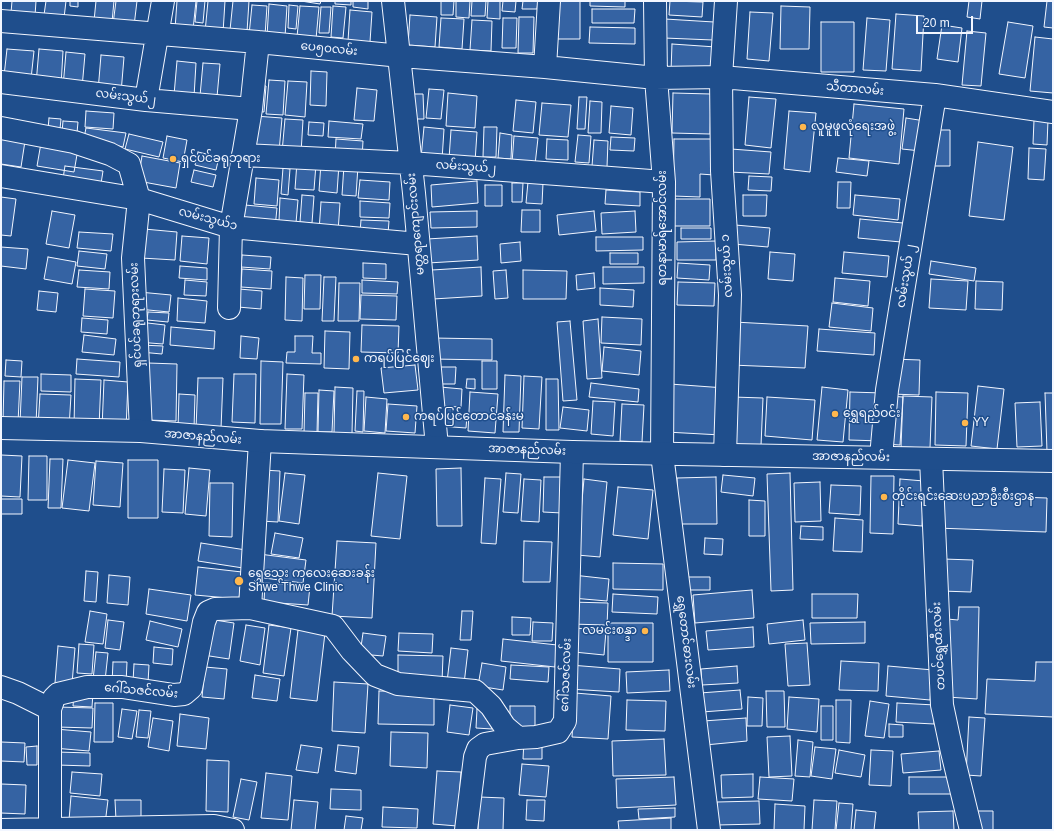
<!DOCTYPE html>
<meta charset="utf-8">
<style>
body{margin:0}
#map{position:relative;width:1054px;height:831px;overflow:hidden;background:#1f4e8c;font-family:Helvetica,sans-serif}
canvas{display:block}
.frame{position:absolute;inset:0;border:2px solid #f2f6ff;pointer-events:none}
.scale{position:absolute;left:916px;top:16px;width:57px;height:18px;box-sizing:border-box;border:2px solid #f2f6ff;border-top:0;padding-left:5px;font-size:12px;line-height:14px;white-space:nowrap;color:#f2f6ff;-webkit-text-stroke:3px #1f4e8c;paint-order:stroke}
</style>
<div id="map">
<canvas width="1054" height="831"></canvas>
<div class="frame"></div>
<div class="scale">20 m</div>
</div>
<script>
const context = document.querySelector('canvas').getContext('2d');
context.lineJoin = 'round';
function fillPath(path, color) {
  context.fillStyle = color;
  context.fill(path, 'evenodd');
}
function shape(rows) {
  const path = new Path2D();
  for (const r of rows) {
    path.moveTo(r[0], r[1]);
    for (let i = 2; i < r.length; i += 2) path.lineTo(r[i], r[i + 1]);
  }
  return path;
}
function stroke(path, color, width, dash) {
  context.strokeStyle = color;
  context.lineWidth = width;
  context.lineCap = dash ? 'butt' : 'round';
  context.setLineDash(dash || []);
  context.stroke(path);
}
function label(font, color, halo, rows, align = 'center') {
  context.font = font + ' Helvetica,"Noto Sans Myanmar",sans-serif';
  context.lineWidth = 3;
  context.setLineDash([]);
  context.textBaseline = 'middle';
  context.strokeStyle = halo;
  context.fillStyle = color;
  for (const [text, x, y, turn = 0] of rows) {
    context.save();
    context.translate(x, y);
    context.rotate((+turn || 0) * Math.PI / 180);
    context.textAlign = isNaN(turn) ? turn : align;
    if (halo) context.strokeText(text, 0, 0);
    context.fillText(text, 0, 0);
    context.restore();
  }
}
const building = shape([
 [12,1,36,1,35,16,11,13,12,1],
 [46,1,66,1,64,18,44,15,46,1],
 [70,1,78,1,78,7,70,6,70,1],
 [96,1,114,1,112,22,94,21,96,1],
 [116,1,137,1,134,26,113,24,116,1],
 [177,1,196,1,193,30,175,29,177,1],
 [197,1,205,1,203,23,195,22,197,1],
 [208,1,225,1,223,33,205,32,208,1],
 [233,1,249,1,247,32,230,30,233,1],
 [301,1,321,1,320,4,301,1],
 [335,1,351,1,351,5,335,4,335,1],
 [353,1,368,1,368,9,353,7,353,1],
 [441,1,454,1,453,15,441,15,441,1],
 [456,1,470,1,469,18,456,17,456,1],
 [472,1,486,1,485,16,471,16,472,1],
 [488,1,500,1,500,19,487,18,488,1],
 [503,1,516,1,515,12,502,11,503,1],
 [523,1,538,1,537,9,522,9,523,1],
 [551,1,580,1,580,39,551,39,551,1],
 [590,1,625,1,625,7,590,6,590,1],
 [670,1,703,2,702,17,669,15,670,1],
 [969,1,982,1,980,19,967,17,969,1],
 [1047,1,1053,1,1053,28,1044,27,1047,1],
 [269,4,287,6,285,37,267,36,269,4],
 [252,5,267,6,265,36,249,35,252,5],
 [289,5,298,6,296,29,288,28,289,5],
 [300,6,319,7,316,39,297,37,300,6],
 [333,6,346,7,343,38,331,37,333,6],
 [781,6,810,7,809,49,780,49,781,6],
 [321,7,331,7,329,33,319,33,321,7],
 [592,9,635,9,634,23,592,23,592,9],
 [350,10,372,12,370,42,348,41,350,10],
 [750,12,773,13,769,61,747,59,750,12],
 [896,14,924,16,921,71,892,69,896,14],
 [410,15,437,17,435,47,408,45,410,15],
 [519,17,534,17,533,53,518,53,519,17],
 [441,18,464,19,462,49,439,47,441,18],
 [503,18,517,18,516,48,502,48,503,18],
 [867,18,890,20,886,71,863,70,867,18],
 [665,19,714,22,713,40,664,38,665,19],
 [472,20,492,21,491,51,470,50,472,20],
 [821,22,854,22,854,72,821,72,821,22],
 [1008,22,1033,26,1025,78,999,74,1008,22],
 [942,25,962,28,958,62,937,59,942,25],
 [590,27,635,28,635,44,589,43,590,27],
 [967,31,986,33,981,86,962,85,967,31],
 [1035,37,1053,39,1053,93,1030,91,1035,37],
 [672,44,716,47,715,73,671,71,672,44],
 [7,49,34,51,31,79,4,76,7,49],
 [39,49,63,51,61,86,36,84,39,49],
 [66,52,85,54,82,88,63,87,66,52],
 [101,55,124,57,121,93,98,91,101,55],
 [177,61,196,63,194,97,174,95,177,61],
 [203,63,220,64,217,97,200,96,203,63],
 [311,71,327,72,326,106,310,105,311,71],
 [269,80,285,81,283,115,266,114,269,80],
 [288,81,307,82,305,117,285,115,288,81],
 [255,84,266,86,264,112,253,111,255,84],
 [357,88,377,90,374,121,354,120,357,88],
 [429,89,444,90,441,119,426,118,429,89],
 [448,93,477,96,475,128,446,126,448,93],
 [673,93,711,94,710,134,672,133,673,93],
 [411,94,423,94,424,119,412,119,411,94],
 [579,97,587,97,585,129,577,129,579,97],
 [749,97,776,99,771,148,745,145,749,97],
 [516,100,536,102,533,133,513,131,516,100],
 [590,101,602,102,601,133,588,133,590,101],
 [542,103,571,105,568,137,539,135,542,103],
 [854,104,904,109,899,164,849,158,854,104],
 [611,106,633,108,631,135,609,133,611,106],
 [86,111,114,113,113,129,85,127,86,111],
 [789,111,816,113,810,172,784,169,789,111],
 [255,116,282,118,279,152,252,150,255,116],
 [49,118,61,119,60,129,48,129,49,118],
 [906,118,925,121,921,151,902,149,906,118],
 [285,119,303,120,301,153,282,152,285,119],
 [1034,120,1048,120,1047,145,1033,144,1034,120],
 [63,121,78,122,77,133,62,132,63,121],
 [329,121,363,124,361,139,328,137,329,121],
 [309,122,324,123,323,136,308,135,309,122],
 [424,127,444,129,442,160,421,158,424,127],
 [484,127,497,127,496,157,483,157,484,127],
 [86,128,126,133,123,147,84,138,86,128],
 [451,130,477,132,475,162,449,159,451,130],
 [929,130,950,130,950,166,929,166,929,130],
 [500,133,512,135,511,159,498,158,500,133],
 [129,134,163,142,159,157,125,149,129,134],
 [578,135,591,136,589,163,575,162,578,135],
 [167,136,187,140,183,162,163,158,167,136],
 [514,136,538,138,535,165,512,163,514,136],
 [611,137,635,138,634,151,610,150,611,137],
 [1,138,25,141,21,167,1,164,1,138],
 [336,139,363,141,362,159,335,157,336,139],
 [547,139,568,140,568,160,546,159,547,139],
 [674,139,714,139,714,175,700,174,700,197,673,196,674,139],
 [594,140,608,141,607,167,592,166,594,140],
 [978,142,1013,147,1004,220,969,216,978,142],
 [41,143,78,149,74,172,37,166,41,143],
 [1029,148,1046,149,1044,180,1028,179,1029,148],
 [731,149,771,152,769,174,730,172,731,149],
 [198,152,219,157,216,170,195,165,198,152],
 [142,156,180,163,176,188,138,181,142,156],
 [838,158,869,161,867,176,836,172,838,158],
 [297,162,316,164,314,190,295,189,297,162],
 [321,163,339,164,337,193,319,191,321,163],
 [344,165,358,166,356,196,342,195,344,165],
 [65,166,103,171,100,190,62,185,65,166],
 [283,168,290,169,288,195,281,194,283,168],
 [194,170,216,175,213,187,191,182,194,170],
 [749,176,772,177,771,191,748,190,749,176],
 [256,178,279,180,277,206,254,204,256,178],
 [360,180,390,182,389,200,358,198,360,180],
 [477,181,478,203,432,207,431,185,477,181],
 [528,182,543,183,542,204,526,203,528,182],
 [838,182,851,182,850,208,837,208,838,182],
 [512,183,523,183,522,202,512,202,512,183],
 [485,185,502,185,502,206,485,206,485,185],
 [606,190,640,192,640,206,605,204,606,190],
 [302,195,314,196,312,223,300,222,302,195],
 [743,195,767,195,766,216,743,216,743,195],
 [855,195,900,199,898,220,853,215,855,195],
 [1,197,16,199,11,236,1,235,1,197],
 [280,198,298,200,296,223,279,221,280,198],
 [673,199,710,199,710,226,673,226,673,199],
 [360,201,390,203,389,218,360,217,360,201],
 [321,202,340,203,338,232,319,231,321,202],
 [245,205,277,208,275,228,244,226,245,205],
 [522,210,540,210,540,232,521,232,522,210],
 [52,211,75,215,69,248,46,244,52,211],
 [477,211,477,227,431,228,430,212,477,211],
 [594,211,596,231,559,235,557,215,594,211],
 [635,211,636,232,602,234,601,213,635,211],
 [860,219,903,223,901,242,858,238,860,219],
 [361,220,389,221,388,234,360,232,361,220],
 [735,225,770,228,768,247,733,244,735,225],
 [681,228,711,228,711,239,681,239,681,228],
 [144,229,177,232,175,260,141,258,144,229],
 [79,232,113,234,111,251,77,248,79,232],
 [182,236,209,238,207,264,180,261,182,236],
 [477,236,478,260,428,263,427,239,477,236],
 [596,237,643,237,643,250,596,251,596,237],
 [716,241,716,260,677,260,677,242,716,241],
 [520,242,521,261,501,263,500,244,520,242],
 [1,247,28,249,26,269,1,266,1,247],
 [79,251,107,254,105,269,77,266,79,251],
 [770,252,795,254,793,281,768,279,770,252],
 [844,252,889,256,887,277,842,273,844,252],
 [610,253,638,253,638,264,610,264,610,253],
 [242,255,271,257,270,269,241,267,242,255],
 [48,257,76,262,72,284,44,279,48,257],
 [931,261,976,268,974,281,929,274,931,261],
 [363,263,386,264,386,279,363,278,363,263],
 [678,263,710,265,709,280,677,278,678,263],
 [180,266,207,268,207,280,179,278,180,266],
 [481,267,482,296,433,299,432,270,481,267],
 [603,267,644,267,644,283,603,284,603,267],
 [242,269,272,271,271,289,241,287,242,269],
 [79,270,110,272,109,289,77,287,79,270],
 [506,270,508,298,495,299,493,271,506,270],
 [523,270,567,271,566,299,523,299,523,270],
 [594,273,595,288,577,290,576,275,594,273],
 [305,275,321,275,320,309,304,309,305,275],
 [286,277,303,278,302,321,285,320,286,277],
 [324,277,336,277,334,321,322,321,324,277],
 [835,278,870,281,868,306,833,302,835,278],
 [931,279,968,281,966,310,929,308,931,279],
 [185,280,207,282,206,296,184,295,185,280],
 [362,280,398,282,397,294,362,293,362,280],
 [976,281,1003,282,1002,310,975,309,976,281],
 [678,282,715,283,714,306,677,305,678,282],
 [339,283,360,283,359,321,338,321,339,283],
 [600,288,634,290,633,307,600,305,600,288],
 [85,289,115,291,113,318,83,316,85,289],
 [239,289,262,291,261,309,238,307,239,289],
 [39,291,58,293,56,312,37,310,39,291],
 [139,292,171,295,169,312,138,309,139,292],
 [361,295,397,296,396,320,360,319,361,295],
 [178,298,207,301,205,323,177,321,178,298],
 [832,303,873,308,871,331,829,327,832,303],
 [148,312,169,313,168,322,147,320,148,312],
 [602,317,642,319,641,345,601,343,602,317],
 [82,318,108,320,107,334,81,332,82,318],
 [598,319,602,378,587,379,583,321,598,319],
 [570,321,577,400,563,401,557,322,570,321],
 [139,322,165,325,163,344,137,342,139,322],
 [734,322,808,326,805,368,731,365,734,322],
 [362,325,399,326,398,353,361,352,362,325],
 [171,327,215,331,214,349,170,345,171,327],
 [819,329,875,333,874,355,817,351,819,329],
 [325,331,350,332,349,369,324,368,325,331],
 [84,335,116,339,114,355,82,352,84,335],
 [241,336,259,338,257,359,240,358,241,336],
 [295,336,313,336,312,353,321,353,321,364,286,363,287,352,295,352,295,336],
 [432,338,492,339,492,360,432,359,432,338],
 [140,345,163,346,162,354,140,352,140,345],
 [604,347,641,351,639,375,602,371,604,347],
 [77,359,120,362,119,377,76,374,77,359],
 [892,359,920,360,919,395,891,394,892,359],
 [6,360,22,361,21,377,5,376,6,360],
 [261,361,283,362,281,424,260,424,261,361],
 [482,361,497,361,497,389,482,389,482,361],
 [148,363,177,364,176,421,146,420,148,363],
 [415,365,418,390,384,393,381,368,415,365],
 [431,367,456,367,455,384,431,384,431,367],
 [41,374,71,375,71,392,41,391,41,374],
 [234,374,256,374,255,423,232,422,234,374],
 [287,374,304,375,302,429,285,429,287,374],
 [505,375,521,376,519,432,503,432,505,375],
 [524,376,542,377,539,429,522,428,524,376],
 [22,377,38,377,36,424,20,423,22,377],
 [198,378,223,378,221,429,196,429,198,378],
 [75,379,101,380,99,427,74,426,75,379],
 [467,379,475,379,475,389,466,388,467,379],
 [546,379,558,379,559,430,546,430,546,379],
 [104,380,128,382,126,429,102,428,104,380],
 [4,381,20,381,18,423,3,422,4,381],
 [591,383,639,389,638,402,589,397,591,383],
 [670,384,725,388,721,435,666,432,670,384],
 [978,386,1004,389,997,449,971,446,978,386],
 [335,387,353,388,352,434,334,433,335,387],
 [440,387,462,389,461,407,439,406,440,387],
 [822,387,848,390,843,442,817,440,822,387],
 [319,390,334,391,332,432,318,432,319,390],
 [357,391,364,391,363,432,355,431,357,391],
 [470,392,498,394,495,433,468,431,470,392],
 [850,392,883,393,882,441,849,440,850,392],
 [936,392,968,393,966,446,935,445,936,392],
 [305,393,318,393,317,433,304,433,305,393],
 [1045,393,1053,393,1053,452,1047,452,1045,393],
 [40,394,71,395,69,428,38,427,40,394],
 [179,394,195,395,194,429,178,429,179,394],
 [888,396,903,397,900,445,884,444,888,396],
 [903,396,932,397,930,448,901,447,903,396],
 [366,397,387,399,385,433,364,431,366,397],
 [733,397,763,398,761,446,732,444,733,397],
 [767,397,815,400,812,440,765,436,767,397],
 [593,401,615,402,613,436,591,434,593,401],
 [1040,402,1042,446,1017,447,1015,403,1040,402],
 [388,404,417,406,415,433,386,431,388,404],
 [622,404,644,405,642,442,620,441,622,404],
 [563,407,589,410,587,431,560,428,563,407],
 [440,408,453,409,452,415,467,416,466,428,439,426,440,408],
 [1,455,22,456,20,497,1,496,1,455],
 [29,456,47,456,47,500,28,500,29,456],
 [50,459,63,459,61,508,48,508,50,459],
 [68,460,95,463,89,511,62,508,68,460],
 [128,460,158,460,158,518,128,518,128,460],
 [96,461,123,463,120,507,93,505,96,461],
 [189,468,210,470,206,516,185,514,189,468],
 [461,468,462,526,437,526,436,469,461,468],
 [164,469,185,470,183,513,162,512,164,469],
 [262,470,280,471,278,522,260,521,262,470],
 [285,473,305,475,299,524,279,521,285,473],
 [378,473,407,476,400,539,371,536,378,473],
 [506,473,521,474,518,513,503,512,506,473],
 [790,473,793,590,771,591,767,474,790,473],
 [723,475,755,478,753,496,721,492,723,475],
 [871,476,894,476,893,534,870,533,871,476],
 [544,477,563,477,562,513,543,512,544,477],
 [716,477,717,524,678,524,677,478,716,477],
 [485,478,501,479,496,544,481,543,485,478],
 [524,479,541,480,539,522,521,521,524,479],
 [584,479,607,482,600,557,577,555,584,479],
 [900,479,924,481,922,526,898,524,900,479],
 [820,482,821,521,795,522,794,483,820,482],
 [210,483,233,483,232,537,209,536,210,483],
 [831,485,861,486,860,515,829,513,831,485],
 [618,487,653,490,648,539,613,535,618,487],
 [938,494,1047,498,1046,532,936,528,938,494],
 [1,499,22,499,22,514,1,514,1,499],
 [749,500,765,501,765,536,749,536,749,500],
 [835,518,863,520,862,552,833,551,835,518],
 [801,526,823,527,823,540,800,539,801,526],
 [275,533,303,538,299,558,271,554,275,533],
 [705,538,723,539,722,555,704,554,705,538],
 [337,541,376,543,372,618,332,616,337,541],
 [524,541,552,542,550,582,523,582,524,541],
 [201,543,246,550,243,568,198,561,201,543],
 [259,554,306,560,303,583,256,577,259,554],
 [943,559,973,560,971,592,941,591,943,559],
 [613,563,663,564,663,590,613,589,613,563],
 [198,567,242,572,239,599,195,595,198,567],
 [86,571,98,572,96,602,84,601,86,571],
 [109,575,130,577,128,605,107,603,109,575],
 [573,575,609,579,607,601,572,598,573,575],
 [688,577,710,577,710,590,688,590,688,577],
 [265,583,310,586,308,605,264,602,265,583],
 [149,589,191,595,187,621,146,614,149,589],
 [752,590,754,618,695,623,693,595,752,590],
 [613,594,658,597,657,614,612,612,613,594],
 [812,594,858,594,857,618,812,618,812,594],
 [570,602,608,603,607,625,570,624,570,602],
 [959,607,979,607,977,699,947,697,947,619,958,620,959,607],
 [90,611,107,614,103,644,85,642,90,611],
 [462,611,473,611,471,640,460,640,462,611],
 [512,617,531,618,530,635,512,635,512,617],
 [208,619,234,623,229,659,203,655,208,619],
 [108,620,124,622,120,650,105,648,108,620],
 [803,620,805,640,769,644,767,624,803,620],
 [150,621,182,629,178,647,146,640,150,621],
 [533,622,553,623,552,641,532,641,533,622],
 [865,622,865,643,811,644,810,623,865,622],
 [608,623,653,623,653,662,608,662,608,623],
 [246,625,265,628,260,665,240,661,246,625],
 [269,625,291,628,284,676,263,673,269,625],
 [753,627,754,647,708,650,706,631,753,627],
 [576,628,606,631,604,655,574,652,576,628],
 [298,630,325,633,317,701,290,698,298,630],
 [363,633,386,636,383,656,360,654,363,633],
 [399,633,433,634,432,653,398,651,399,633],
 [503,639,557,645,555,667,501,661,503,639],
 [807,643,810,685,788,686,785,644,807,643],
 [79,644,94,645,92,674,77,673,79,644],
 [58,646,75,648,72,684,55,683,58,646],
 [154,647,173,649,172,665,153,663,154,647],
 [451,648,468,650,464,684,447,682,451,648],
 [96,652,108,653,105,681,93,680,96,652],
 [398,655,443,656,442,682,398,681,398,655],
 [841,661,879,663,878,691,839,690,841,661],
 [113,662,127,662,126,684,112,683,113,662],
 [1036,662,1053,662,1053,717,985,714,987,679,1035,681,1036,662],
 [482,663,506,667,503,690,478,686,482,663],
 [134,664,149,665,148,683,133,682,134,664],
 [511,665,549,667,548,682,510,679,511,665],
 [570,665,620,669,619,692,568,689,570,665],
 [737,666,738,683,702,685,701,669,737,666],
 [888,666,933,670,930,700,886,696,888,666],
 [205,667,227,669,224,699,202,697,205,667],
 [669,670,670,691,627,693,626,672,669,670],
 [255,675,280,679,277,701,252,698,255,675],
 [334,682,368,684,365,733,332,731,334,682],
 [740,690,742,709,702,712,700,693,740,690],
 [379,691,434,692,434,725,378,724,379,691],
 [766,691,784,691,785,727,767,727,766,691],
 [74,692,93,693,92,707,73,706,74,692],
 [575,693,611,696,608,739,572,737,575,693],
 [748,697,763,698,762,726,747,726,748,697],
 [789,697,819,699,817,732,787,729,789,697],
 [627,700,666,701,665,731,626,730,627,700],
 [836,700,851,700,850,743,836,742,836,700],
 [870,701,889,704,884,738,865,736,870,701],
 [95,703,113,703,113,742,94,742,95,703],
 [897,703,935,705,934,724,896,722,897,703],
 [450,705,473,708,469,735,447,732,450,705],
 [510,706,535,706,535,728,510,728,510,706],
 [821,706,833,706,833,740,821,740,821,706],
 [57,707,93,708,92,728,57,727,57,707],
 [122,709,137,711,132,739,118,737,122,709],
 [477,709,493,710,492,729,476,728,477,709],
 [139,710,151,711,148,738,136,737,139,710],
 [180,714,209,718,206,749,177,746,180,714],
 [969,717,985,718,981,776,966,775,969,717],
 [153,718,173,721,169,751,148,747,153,718],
 [746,718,747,741,705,745,703,721,746,718],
 [889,724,903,725,903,737,889,737,889,724],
 [55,729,91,732,89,751,53,748,55,729],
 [391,732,428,733,427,768,390,766,391,732],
 [790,736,792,776,769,777,767,737,790,736],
 [664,739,666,775,613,776,612,741,664,739],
 [524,740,542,740,542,759,523,759,524,740],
 [798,740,813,742,810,777,795,776,798,740],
 [1,742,25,743,24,762,1,761,1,742],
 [301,745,322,748,318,773,296,770,301,745],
 [338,745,359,747,356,774,335,771,338,745],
 [37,746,37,765,27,765,26,747,37,746],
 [815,747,836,749,832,779,811,776,815,747],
 [839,750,865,755,861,777,835,773,839,750],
 [871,750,893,751,891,786,869,785,871,750],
 [939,751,941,770,903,773,901,754,939,751],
 [57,752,90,753,90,766,57,765,57,752],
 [207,760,229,761,228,812,206,811,207,760],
 [522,764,549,766,546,797,519,795,522,764],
 [437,771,461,772,457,826,433,824,437,771],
 [72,772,102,774,100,796,70,793,72,772],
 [266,773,292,776,288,820,261,818,266,773],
 [753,774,753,797,722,798,721,775,753,774],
 [674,777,676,805,617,808,616,779,674,777],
 [760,777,794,779,792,801,758,799,760,777],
 [909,777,958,777,958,794,909,794,909,777],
 [241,779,257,782,249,820,233,817,241,779],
 [1,784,26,785,25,814,1,813,1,784],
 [331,789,361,790,361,810,330,809,331,789],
 [71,796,108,800,105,824,69,820,71,796],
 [479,797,504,798,503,830,478,830,479,797],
 [115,800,141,800,141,820,116,820,115,800],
 [294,800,318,802,315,830,291,830,294,800],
 [527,800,545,800,544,821,526,820,527,800],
 [814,800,837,801,835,830,812,830,814,800],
 [759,801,760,824,717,825,717,802,759,801],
 [839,803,853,804,851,830,836,830,839,803],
 [775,804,805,806,804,830,774,830,775,804],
 [383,807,418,809,417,828,382,827,383,807],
 [675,808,675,817,639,819,638,809,675,808],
 [856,810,876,812,874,830,854,830,856,810],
 [953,811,954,830,919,830,918,812,953,811],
 [971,811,993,811,993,830,971,830,971,811],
 [346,816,363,818,361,830,344,830,346,816],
 [671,818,671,830,619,830,618,821,671,818]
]);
const minor = shape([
 [393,1,414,193,437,447],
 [655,1,656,78,664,182,662,454,709,830],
 [1,21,258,42,401,56,545,67,656,78,721,77,935,95,1053,112],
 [545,67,549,1],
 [1,82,146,100,251,109],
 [146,100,163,1],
 [1,128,74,142,110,154,129,164,139,199,133,258,141,431],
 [243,155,410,163,664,182],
 [1,176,139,199,231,227,418,244],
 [229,308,231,227,251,109,258,42],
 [725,455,730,295,722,171,721,77,726,1],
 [881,457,887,390,935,95],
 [931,459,942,705,952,752,971,830],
 [250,608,260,441],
 [1,687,18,693,50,709],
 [1,830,214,826,233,830],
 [50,830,50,709,54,698,58,694,87,687,122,687,174,695,184,694,191,688,204,622,208,612,215,609,250,608,333,626,352,651,375,675,398,684,475,691,491,706,505,727,518,738,536,737,558,732,565,721,572,452],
 [466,830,475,757,478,749,485,744,518,738]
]);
const major = shape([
 [1,428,141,431,260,441,572,452,1053,461]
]);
const markers = [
 [803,127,4,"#ffb74d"],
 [173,159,4,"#ffb74d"],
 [356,359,4,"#ffb74d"],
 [835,414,4,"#ffb74d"],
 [406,417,4,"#ffb74d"],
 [965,423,4,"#ffb74d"],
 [884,497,4,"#ffb74d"],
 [239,581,5,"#ffb74d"],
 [645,631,4,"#ffb74d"]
];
const streetNames = [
 ["ပေ၅၀လမ်း",329,49,6],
 ["သီတာလမ်း",855,89,5],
 ["လမ်းသွယ်၂",126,97,7],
 ["လမ်းသွယ်၂",466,167,4],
 ["လမ်းသွယ်၁",208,219,15],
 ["မတ္တရာကျောင်းလမ်း",416,224,-95],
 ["ရတနာမာရ်အောင်လမ်း",663,228,-90],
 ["လမ်းသွယ် ၁",727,266,-93],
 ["လမ်းသွယ် ၂",906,276,-81],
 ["ရှင်ပင်ခရုဘုရားလမ်း",136,315,-92],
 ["အာဇာနည်လမ်း",203,437,5],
 ["အာဇာနည်လမ်း",527,450,2],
 ["အာဇာနည်လမ်း",851,457,1],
 ["ရွှေတောင်ဓားလမ်း",686,642,83],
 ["တပင်ရွှေထီးလမ်း",939,646,-93],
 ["ဂေါ်သဇင်လမ်း",566,675,-88],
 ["ဂေါ်သဇင်လမ်း",141,691,5]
];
const poiNames = [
 ["လူမူဖူလုံရေးအဖွဲ့",811,127],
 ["ရှင်ပင်ခရုဘုရား",181,159],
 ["ကရပ်ပြင်ဈေး",364,359],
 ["ရွှေရည်ဝင်း",843,414],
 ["ကရပ်ပြင်တောင်ခန်းမ",414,417],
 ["YY",973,423],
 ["တိုင်းရင်းဆေးပညာဦးစီးဌာန",892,497],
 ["ရွှေသွေး ကလေးဆေးခန်း",248,574],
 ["Shwe Thwe Clinic",248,588],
 ["လမင်းစန္ဒာ",637,631,"right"]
];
fillPath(building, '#3563a3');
stroke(building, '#f2f6ff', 1);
stroke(minor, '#f2f6ff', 24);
stroke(major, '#f2f6ff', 24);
stroke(minor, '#1f4e8c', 22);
stroke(major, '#1f4e8c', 22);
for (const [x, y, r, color] of markers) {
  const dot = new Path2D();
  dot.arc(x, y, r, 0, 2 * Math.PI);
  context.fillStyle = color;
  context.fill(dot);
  stroke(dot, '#1f4e8c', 1.5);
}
label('12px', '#f2f6ff', '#1f4e8c', streetNames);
label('12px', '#f2f6ff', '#1f4e8c', poiNames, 'left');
</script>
